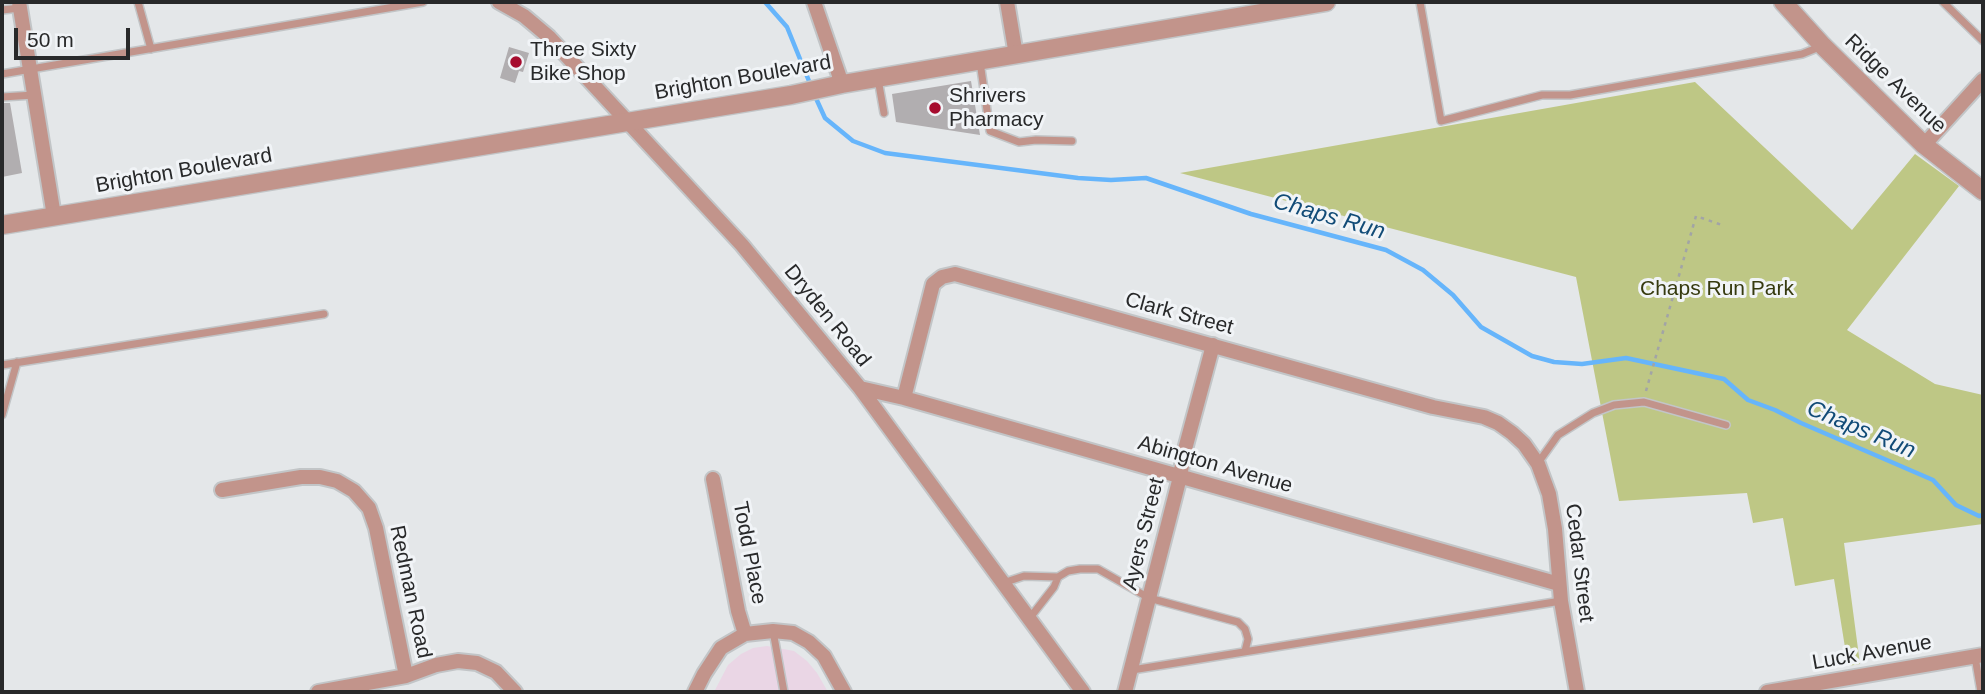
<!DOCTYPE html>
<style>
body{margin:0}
#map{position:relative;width:1985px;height:694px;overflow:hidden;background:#e4e7e9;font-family:Arial,sans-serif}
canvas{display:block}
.frame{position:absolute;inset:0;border:4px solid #28292a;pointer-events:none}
.scale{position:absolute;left:14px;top:28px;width:116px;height:32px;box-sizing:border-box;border:4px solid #28292a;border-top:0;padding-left:9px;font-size:21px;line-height:24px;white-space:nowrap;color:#28292a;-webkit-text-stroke:5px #f1f4f7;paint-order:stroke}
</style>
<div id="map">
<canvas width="1985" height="694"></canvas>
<div class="frame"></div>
<div class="scale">50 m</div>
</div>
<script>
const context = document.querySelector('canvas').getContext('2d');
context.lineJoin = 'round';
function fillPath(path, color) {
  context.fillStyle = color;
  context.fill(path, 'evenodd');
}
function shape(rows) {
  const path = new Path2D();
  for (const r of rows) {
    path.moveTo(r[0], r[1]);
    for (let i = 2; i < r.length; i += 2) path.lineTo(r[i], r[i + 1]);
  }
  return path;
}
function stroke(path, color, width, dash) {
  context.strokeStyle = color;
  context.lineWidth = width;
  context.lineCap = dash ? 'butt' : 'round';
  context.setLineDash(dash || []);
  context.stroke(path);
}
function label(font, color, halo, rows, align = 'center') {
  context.font = font + ' Arial,sans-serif';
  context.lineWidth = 6;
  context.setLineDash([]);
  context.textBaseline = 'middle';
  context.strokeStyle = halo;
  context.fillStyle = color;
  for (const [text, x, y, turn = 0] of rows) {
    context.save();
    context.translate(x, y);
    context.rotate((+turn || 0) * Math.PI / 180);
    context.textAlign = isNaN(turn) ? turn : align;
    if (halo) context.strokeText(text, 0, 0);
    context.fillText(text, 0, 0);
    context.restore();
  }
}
const education = shape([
 [767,646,794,651,807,661,817,673,828,692,714,692,728,665,741,654,753,648]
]);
const green = shape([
 [1695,82,1852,230,1915,154,1959,186,1847,330,1935,384,1983,395,1983,524,1844,543,1860,664,1848,666,1834,579,1795,586,1783,518,1753,523,1747,493,1619,501,1576,277,1180,173]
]);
const stream = shape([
 [765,2,787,27,811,86],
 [814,94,825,118,853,141,885,153,1078,178,1111,180,1146,178,1251,214,1386,250,1423,270,1453,295,1481,327,1532,356,1554,362,1582,364,1626,358,1724,379,1748,400,1775,410,1801,423,1933,480,1956,505,1979,516,1983,515]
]);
const building = shape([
 [509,47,529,53,523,72,519,71,515,83,500,78],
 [971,81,980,135,896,122,892,94],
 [2,103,10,103,22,173,2,177]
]);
const path = shape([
 [1646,391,1696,216,1722,225]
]);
const service = shape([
 [138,2,151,49],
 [1420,2,1441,121,1542,95,1570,95,1802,54,1822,46],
 [1943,2,1983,41],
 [2,10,20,8],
 [980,62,990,131,1019,142,1036,140,1072,141],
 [2,74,423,2],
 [878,79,884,113],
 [2,97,34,95],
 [2,365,324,314],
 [2,415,17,362],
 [1538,463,1558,435,1593,413,1614,405,1644,402,1726,425],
 [1003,583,1024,576,1058,577,1068,571,1080,569,1098,569,1149,598,1238,622,1245,629,1248,639,1245,651],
 [1029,619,1054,587,1058,577],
 [773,631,784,692],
 [1975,657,1981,692],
 [1132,670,1561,601]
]);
const minor = shape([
 [19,2,54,216],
 [499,2,524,16,549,37,742,245,860,388,1083,692],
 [814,2,842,84],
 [1007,2,1016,55],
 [1924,145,1983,80],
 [860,388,904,398,1559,584],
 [904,398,933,284,942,277,955,274,1433,407,1484,417,1498,423,1512,433,1524,444,1538,464,1549,494,1555,529,1561,601,1577,692],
 [713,479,738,611,745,634],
 [222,490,301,477,320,477,337,481,354,491,369,508,376,528,406,676],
 [318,692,406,676,436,665,458,661,477,663,496,672,515,692],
 [695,692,704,674,721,648,745,634,773,631,793,633,809,642,824,656,844,692],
 [1125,692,1180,477,1184,453,1213,345],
 [1767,692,1983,655]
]);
const tertiary = shape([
 [1783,2,1823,46,1924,145,1983,191],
 [2,225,791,95,842,84,1326,2]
]);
const markers = [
 [516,62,7,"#a60c2e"],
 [935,108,7,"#a60c2e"]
];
const poiNames = [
 ["Three Sixty",530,50],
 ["Bike Shop",530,74],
 ["Shrivers",949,96],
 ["Pharmacy",949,120]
];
const streetNames = [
 ["Brighton Boulevard",743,78,-10],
 ["Ridge Avenue",1895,84,44],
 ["Brighton Boulevard",184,171,-10],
 ["Clark Street",1179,314,15],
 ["Dryden Road",827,316,51],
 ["Abington Avenue",1215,465,16],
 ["Ayers Street",1144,534,-76],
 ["Todd Place",749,553,79],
 ["Cedar Street",1579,563,83],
 ["Redman Road",410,592,78],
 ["Luck Avenue",1872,653,-10]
];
const parkNames = [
 ["Chaps Run Park",1717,289]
];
const waterNames = [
 ["Chaps Run",1329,217,16],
 ["Chaps Run",1861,430,23]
];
fillPath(education, '#ead6e5');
fillPath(green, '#bec785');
stroke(stream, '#66b5fb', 4.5);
fillPath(building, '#b1aeb0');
stroke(service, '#c2c5c7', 10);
stroke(minor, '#c2c5c7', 18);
stroke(tertiary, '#c2c5c7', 21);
stroke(path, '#a2a4a6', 2.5, [3.5, 5]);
stroke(service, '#c2948b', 7);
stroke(minor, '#c2948b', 14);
stroke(tertiary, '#c2948b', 18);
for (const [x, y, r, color] of markers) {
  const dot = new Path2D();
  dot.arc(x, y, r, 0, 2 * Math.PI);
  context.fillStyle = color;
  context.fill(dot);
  stroke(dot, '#f1f4f7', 2.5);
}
label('21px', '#28292a', '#f1f4f7', poiNames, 'left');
label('21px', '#28292a', '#f1f4f7', streetNames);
label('21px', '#363a0f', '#f1f4f7', parkNames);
label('italic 23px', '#114b77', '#f1f4f7', waterNames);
</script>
